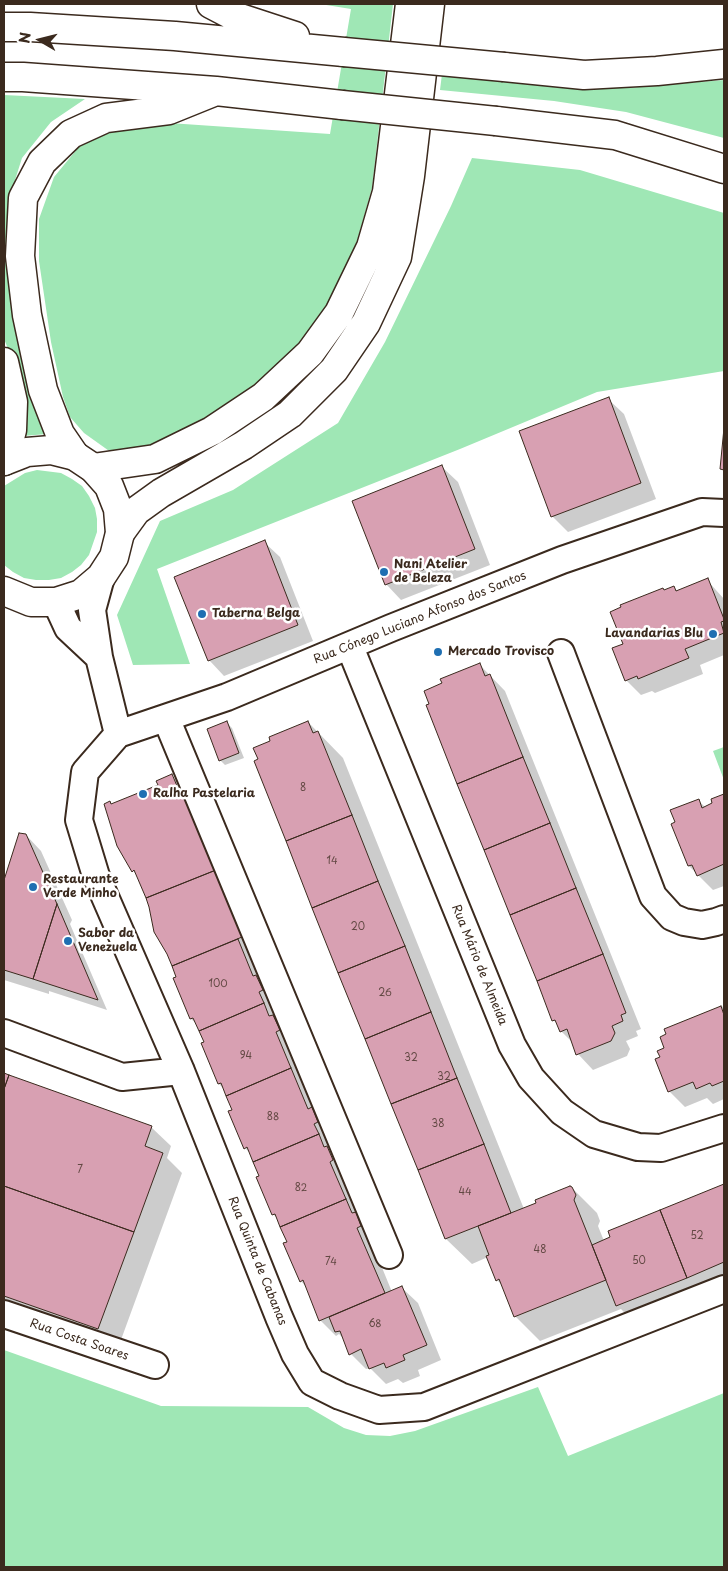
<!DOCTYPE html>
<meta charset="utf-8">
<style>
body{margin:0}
#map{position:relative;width:728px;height:1571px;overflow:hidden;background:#fff;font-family:"Playpen Sans",sans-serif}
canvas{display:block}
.frame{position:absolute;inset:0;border:5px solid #3b2a1e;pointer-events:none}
.north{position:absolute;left:15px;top:15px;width:50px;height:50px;-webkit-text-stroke:4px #fff;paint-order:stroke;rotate:278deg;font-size:14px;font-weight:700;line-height:20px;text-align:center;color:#3b2a1e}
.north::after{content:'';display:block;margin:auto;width:18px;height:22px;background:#3b2a1e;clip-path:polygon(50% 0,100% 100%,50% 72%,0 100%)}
</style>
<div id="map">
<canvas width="728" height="1571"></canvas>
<div class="frame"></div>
<div class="north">N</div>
</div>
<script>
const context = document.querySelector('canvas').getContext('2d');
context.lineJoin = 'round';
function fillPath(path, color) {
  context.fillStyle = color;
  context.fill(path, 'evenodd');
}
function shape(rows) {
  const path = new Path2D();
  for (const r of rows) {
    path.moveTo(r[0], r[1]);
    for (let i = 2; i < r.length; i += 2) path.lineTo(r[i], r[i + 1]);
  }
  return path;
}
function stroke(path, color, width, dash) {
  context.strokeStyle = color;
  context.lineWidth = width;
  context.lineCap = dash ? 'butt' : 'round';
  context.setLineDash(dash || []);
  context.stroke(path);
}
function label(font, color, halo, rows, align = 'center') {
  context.font = font + ' "Playpen Sans",sans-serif';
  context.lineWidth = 5;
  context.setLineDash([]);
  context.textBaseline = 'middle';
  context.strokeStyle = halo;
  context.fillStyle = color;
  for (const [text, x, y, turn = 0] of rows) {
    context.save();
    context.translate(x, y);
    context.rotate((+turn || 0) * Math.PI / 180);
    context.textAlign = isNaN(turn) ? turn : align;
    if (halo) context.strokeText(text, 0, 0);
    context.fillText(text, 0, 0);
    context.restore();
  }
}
const green = shape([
 [320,4,393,4,372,188,357,241,329,305,300,347,252,391,202,424,150,450,112,453,84,433,70,417,63,397,51,342,39,261,39,219,54,177,83,142,140,121,330,134,351,9],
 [442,74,555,86,626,88,724,80,724,138,626,112,554,101,440,90],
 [4,95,85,99,51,122,22,158,9,199,6,243,24,365,37,415,47,434,23,436,16,368,4,339],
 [472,158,580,170,724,213,724,371,597,392,460,449,157,569,190,664,133,665,117,615,160,521,233,490,338,423,385,342,451,206],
 [37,470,61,473,72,479,82,486,89,496,95,508,97,519,97,532,89,555,81,565,72,572,61,578,49,580,36,580,24,578,13,572,4,565,4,486,25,473],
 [724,747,724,780,713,751],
 [4,1350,161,1406,308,1407,344,1428,366,1435,390,1436,415,1431,538,1387,568,1456,724,1393,724,1567,4,1567]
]);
const shadow = shape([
 [608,399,624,414,656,499,568,532,552,516],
 [442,467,458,482,490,565,401,600,386,584],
 [264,542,280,557,313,641,224,676,209,660],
 [707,580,724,599,724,655,700,665,703,674,655,693,652,691,641,695,626,680,625,644,664,591,674,587,678,592],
 [479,664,505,691,641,1029,636,1031,638,1036,626,1041,630,1049,627,1056,593,1070,578,1054,573,1043,561,1031,559,1025,553,1020],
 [308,722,343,758,524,1209,572,1188,597,1213,600,1221,598,1226,604,1241,612,1238,609,1232,724,1186,724,1297,642,1331,621,1309,540,1341,515,1316,503,1286,497,1280,488,1257,472,1264,446,1239,255,762],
 [227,723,232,728,244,758,225,765,220,760],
 [172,776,187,791,392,1292,402,1288,418,1303,441,1360,418,1370,420,1376,403,1383,398,1379,386,1384,370,1368,366,1369,351,1354,346,1341,339,1334,336,1336,320,1320,307,1288,301,1281,288,1243,279,1220,273,1214,252,1155,245,1148,233,1110,225,1090,219,1084,205,1042,198,1025,191,1019,178,977,138,876,133,871,119,846,112,805,160,786],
 [724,795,724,886,713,890,689,866,673,825,699,801,706,808,714,804,712,800],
 [20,834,26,835,41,851,72,920,70,924,107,1010,49,991,49,994,4,980,4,884],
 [724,1006,724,1099,713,1104,707,1098,685,1107,670,1092,657,1060,662,1058,666,1048,668,1035,666,1029],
 [4,1074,151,1127,171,1146,167,1158,182,1173,118,1348,4,1308]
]);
const building = shape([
 [609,397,641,483,551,517,519,431,609,397],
 [724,428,724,470,720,469,724,428],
 [442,465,475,549,385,585,352,501,442,465],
 [265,540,298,625,208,661,174,577,265,540],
 [708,578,724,619,724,621,721,622,724,633,685,649,689,658,638,679,637,676,625,681,612,648,623,644,610,612,621,607,620,605,663,588,664,590,674,586,676,591,708,578],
 [480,663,485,676,490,674,523,757,457,784,426,705,429,704,424,691,442,683,440,679,480,663],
 [227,721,239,753,219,761,207,729,227,721],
 [308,721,313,733,318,731,352,815,286,841,254,761,258,759,253,748,270,741,269,737,308,721],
 [523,757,550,823,484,850,457,784,523,757],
 [172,774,182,798,186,797,216,870,146,898,134,870,132,872,117,846,104,804,110,801,111,804,158,785,156,781,172,774],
 [724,794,724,864,697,876,692,865,688,866,671,824,675,822,670,810,699,799,702,808,712,803,711,799,724,794],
 [352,815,378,881,312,908,286,841,352,815],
 [550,823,576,888,510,915,484,850,550,823],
 [19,833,26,834,57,904,33,979,4,970,4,880,19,833],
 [216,870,242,937,172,966,167,954,154,932,149,907,146,898,216,870],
 [378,881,405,946,338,973,312,908,378,881],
 [576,888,603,954,537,981,510,915,576,888],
 [57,904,98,1000,33,979,57,904],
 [238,939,253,976,256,975,263,990,259,992,264,1003,199,1031,193,1018,190,1019,173,978,176,977,172,966,238,939],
 [405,946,431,1012,365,1039,338,973,405,946],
 [603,954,626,1013,621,1015,623,1021,612,1026,615,1033,611,1041,576,1055,567,1029,560,1032,555,1020,552,1021,537,981,603,954],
 [264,1003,269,1016,273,1015,280,1030,276,1032,291,1068,226,1096,221,1083,218,1084,201,1043,204,1042,199,1031,264,1003],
 [721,1006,724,1015,724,1081,712,1086,710,1083,696,1089,693,1082,668,1092,655,1059,660,1057,657,1051,664,1048,660,1037,666,1034,664,1029,721,1006],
 [431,1012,457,1078,391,1104,365,1039,431,1012],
 [291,1068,308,1109,312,1107,318,1122,314,1124,319,1134,253,1162,247,1147,244,1149,228,1111,232,1110,226,1096,291,1068],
 [4,1073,9,1075,4,1089,4,1073],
 [9,1075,152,1126,145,1146,163,1153,134,1232,4,1186,4,1089,9,1075],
 [457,1078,484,1144,418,1170,391,1104,457,1078],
 [319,1134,324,1147,327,1146,333,1160,330,1162,346,1199,280,1227,275,1214,272,1215,256,1177,259,1176,253,1162,319,1134],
 [484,1144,511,1213,445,1239,418,1170,484,1144],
 [724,1184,724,1262,687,1278,660,1210,724,1184],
 [4,1186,134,1232,98,1329,4,1296,4,1186],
 [570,1186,572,1187,576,1195,574,1200,606,1280,514,1317,499,1279,496,1281,486,1256,489,1255,478,1226,536,1203,535,1200,570,1186],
 [346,1199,352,1213,356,1212,361,1226,357,1228,385,1293,319,1321,303,1280,300,1282,283,1243,287,1242,280,1227,346,1199],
 [660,1210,687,1278,616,1306,592,1245,610,1237,608,1231,660,1210],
 [402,1286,427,1345,403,1355,405,1360,386,1368,384,1363,369,1369,361,1349,349,1355,340,1331,335,1332,329,1317,402,1286]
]);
const minor = shape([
 [101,577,92,610,99,657,118,734],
 [56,602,68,628,99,657],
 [350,647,512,1045,531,1078,562,1112,594,1134,638,1147,661,1148,724,1128],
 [561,653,653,896,672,917,684,922,702,925,716,922,724,919],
 [166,718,389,1255],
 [118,734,85,772,79,820,96,876,181,1071,279,1317,295,1354,312,1382,340,1396,379,1410,424,1407,724,1289],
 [118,734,227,697,391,628,562,560,702,512,724,513],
 [4,1033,122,1077,181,1071],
 [4,1314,155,1365]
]);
const major = shape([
 [4,461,27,452,51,450,75,456,93,468,109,486,118,509,120,533,114,557,101,577,81,594,56,602,31,602,4,591]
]);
const highway = shape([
 [211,4,234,16,295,36],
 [4,27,30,27,175,36,344,52],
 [504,67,584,75,657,71,724,64],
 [4,77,23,77,216,91,342,105],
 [496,121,615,135,724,169],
 [4,362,13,402,12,430,4,461],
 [75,456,60,434,43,390,27,315,20,256,23,198,42,162,71,134,106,118,169,110,216,91],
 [93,468,155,459,212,431,263,397,310,353,339,313,371,247,387,192,410,4],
 [120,533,136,511,161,493,244,445,290,414,334,370,366,323,397,257,410,176,430,4]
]);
const highwayBridge = shape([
 [344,52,504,67],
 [342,105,496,121]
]);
const markers = [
 [384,572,5,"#1f6fb2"],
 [202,614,5,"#1f6fb2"],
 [713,634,5,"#1f6fb2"],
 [438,652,5,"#1f6fb2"],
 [143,794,5,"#1f6fb2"],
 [33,887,5,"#1f6fb2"],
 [68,941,5,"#1f6fb2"]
];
const numberNames = [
 ["8",303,788],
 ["14",332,861],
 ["20",358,927],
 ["100",218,984],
 ["26",385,993],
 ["94",246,1056],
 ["32",411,1058],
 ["32",444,1077],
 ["88",273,1117],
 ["38",438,1124],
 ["7",80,1170],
 ["82",301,1188],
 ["44",465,1192],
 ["52",697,1236],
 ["48",540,1250],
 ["50",639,1261],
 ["74",331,1262],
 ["68",375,1324]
];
const poiNames = [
 ["Nani Atelier",394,565],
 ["de Beleza",394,579],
 ["Taberna Belga",212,614],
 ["Lavandarias Blu",703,634,"right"],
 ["Mercado Trovisco",448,652],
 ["Ralha Pastelaria",153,794],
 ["Restaurante",43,880],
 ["Verde Minho",43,894],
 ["Sabor da",78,934],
 ["Venezuela",78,948]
];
const streetNames = [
 ["Rua Cónego Luciano Afonso dos Santos",420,618,-22],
 ["Rua Mário de Almeida",479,965,68],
 ["Rua Quinta de Cabanas",257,1261,68],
 ["Rua Costa Soares",79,1340,19]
];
fillPath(green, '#9fe7b5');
fillPath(shadow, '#0003');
fillPath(building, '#d8a0b2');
stroke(building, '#3b2a1e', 1);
stroke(minor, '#3b2a1e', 30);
stroke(major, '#3b2a1e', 31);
stroke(highway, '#3b2a1e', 31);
stroke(minor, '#fff', 26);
stroke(major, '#fff', 28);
stroke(highway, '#fff', 28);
stroke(highwayBridge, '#3b2a1e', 31, []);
stroke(highwayBridge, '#fff', 28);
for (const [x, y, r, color] of markers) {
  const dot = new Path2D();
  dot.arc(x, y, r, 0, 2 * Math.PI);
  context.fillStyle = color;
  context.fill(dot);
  stroke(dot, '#fff', 2);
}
label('10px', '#624843', null, numberNames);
label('bold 12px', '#3b2a1e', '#fff', poiNames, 'left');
label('12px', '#3b2a1e', '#fff', streetNames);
</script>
